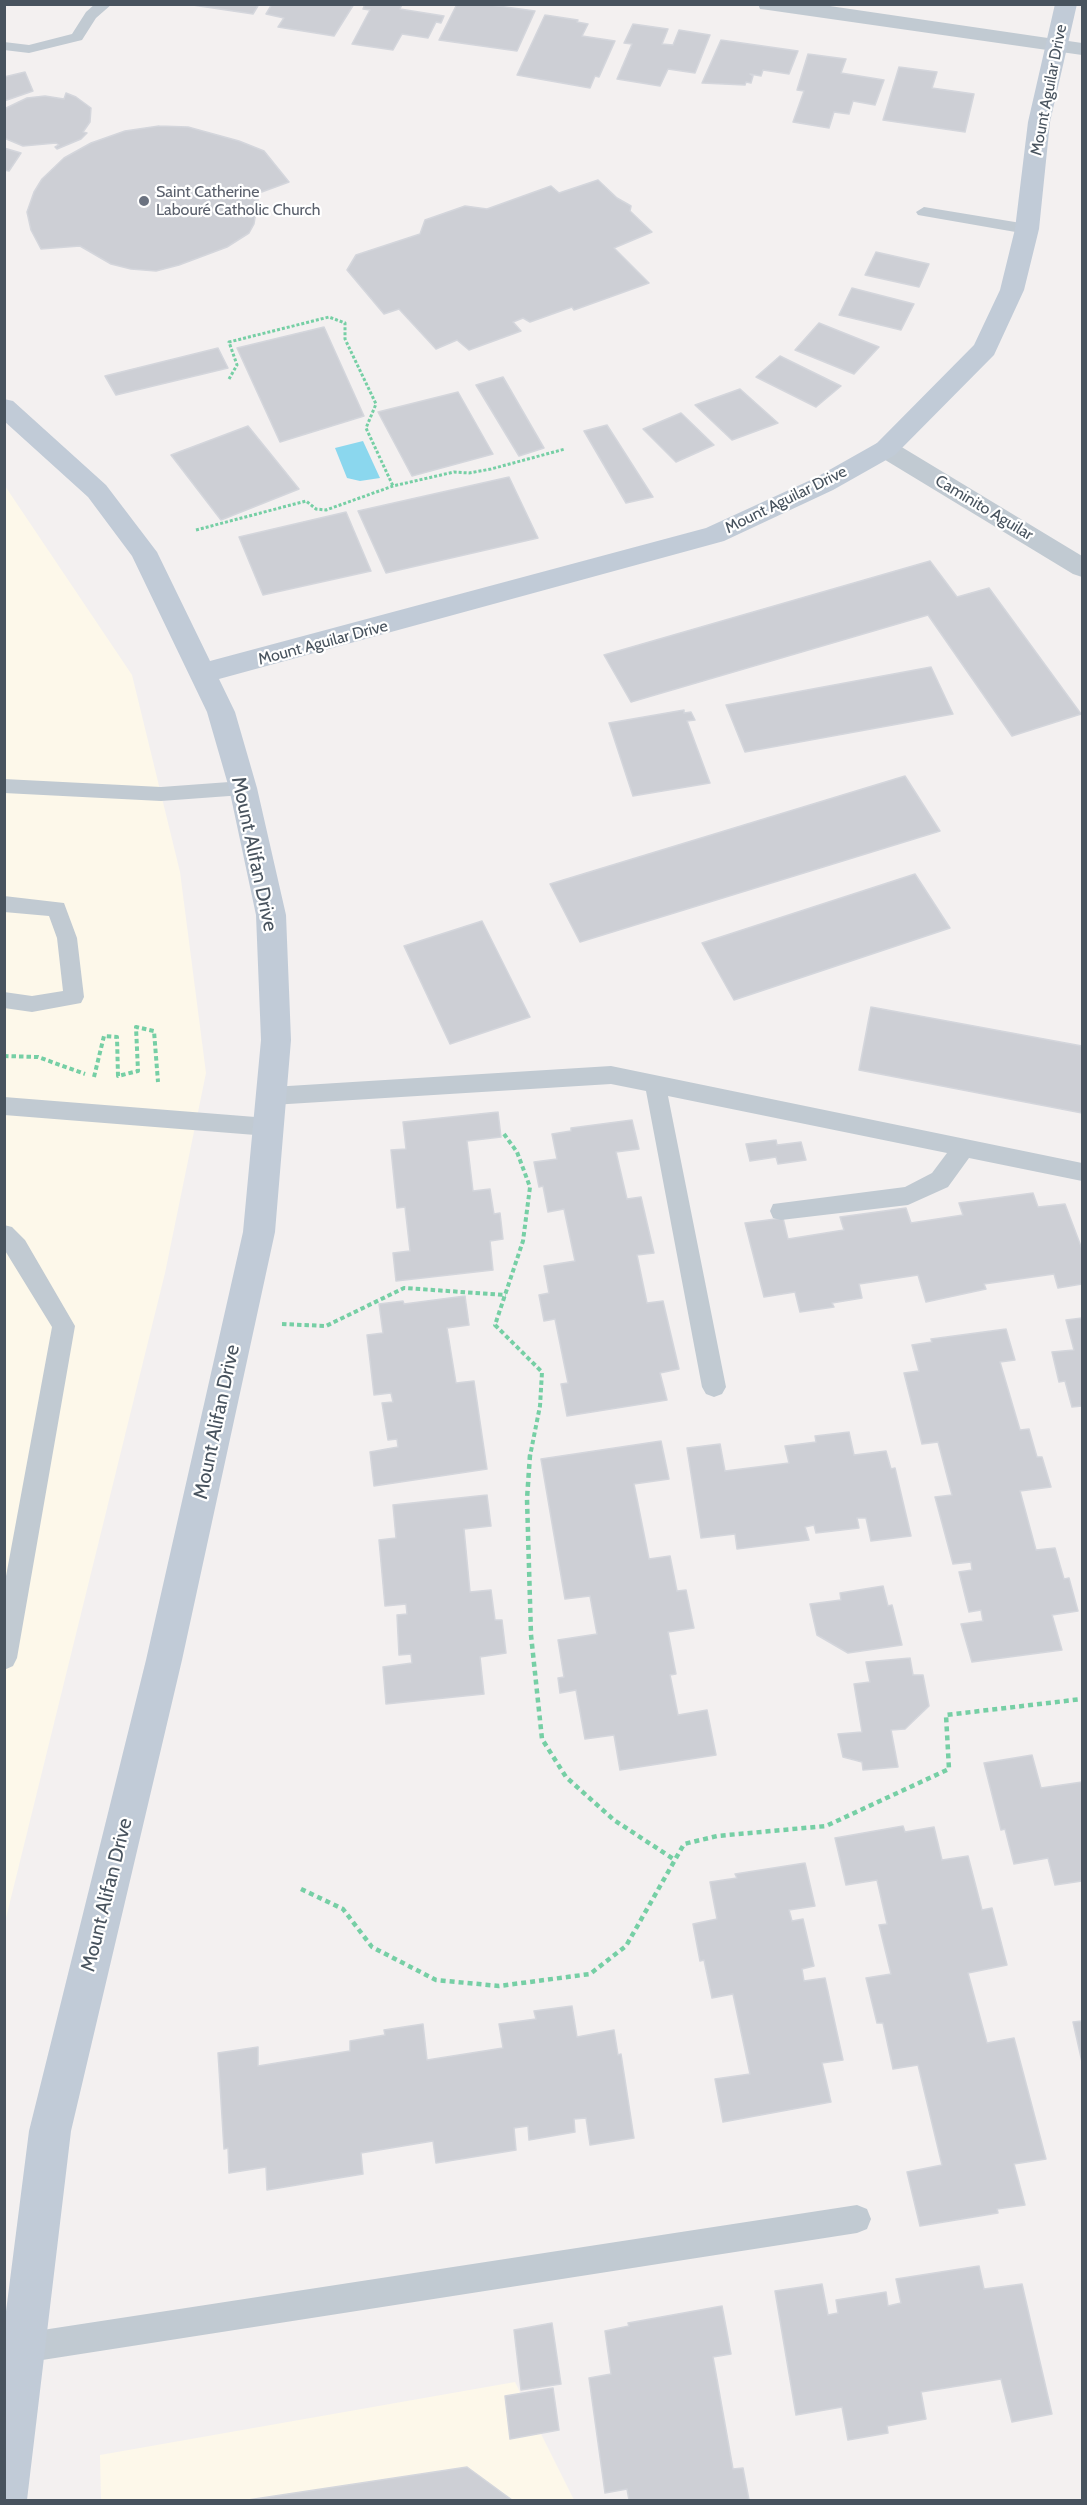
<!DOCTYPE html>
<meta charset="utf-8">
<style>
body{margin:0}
#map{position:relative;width:1087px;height:2505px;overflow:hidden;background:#f3f0f0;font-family:Cabin,sans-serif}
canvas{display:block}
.frame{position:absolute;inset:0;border:6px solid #48535e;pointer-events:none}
</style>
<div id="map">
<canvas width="1087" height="2505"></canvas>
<div class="frame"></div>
</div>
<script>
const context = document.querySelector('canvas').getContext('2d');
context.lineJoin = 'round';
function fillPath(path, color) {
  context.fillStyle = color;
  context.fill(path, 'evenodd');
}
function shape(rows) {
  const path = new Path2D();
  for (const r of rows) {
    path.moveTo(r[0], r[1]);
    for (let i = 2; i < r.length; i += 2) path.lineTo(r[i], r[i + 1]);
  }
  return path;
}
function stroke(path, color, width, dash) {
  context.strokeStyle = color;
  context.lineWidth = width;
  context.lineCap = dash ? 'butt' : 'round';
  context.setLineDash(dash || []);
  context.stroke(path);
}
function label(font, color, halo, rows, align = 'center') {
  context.font = font + ' Cabin,sans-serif';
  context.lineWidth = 4.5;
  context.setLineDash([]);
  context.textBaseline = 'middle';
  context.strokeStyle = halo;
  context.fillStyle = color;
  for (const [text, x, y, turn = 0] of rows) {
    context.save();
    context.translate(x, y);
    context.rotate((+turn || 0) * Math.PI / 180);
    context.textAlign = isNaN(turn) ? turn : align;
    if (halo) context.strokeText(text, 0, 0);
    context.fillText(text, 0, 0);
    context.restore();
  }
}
const commercial = shape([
 [5,486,132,675,180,872,206,1073,165,1273,5,1922],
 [515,2382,574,2500,101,2500,100,2455]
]);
const water = shape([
 [363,441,380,478,360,481,347,478,335,448]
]);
const building = shape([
 [186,4,259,4,253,14,186,4],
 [272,4,354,4,334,36,278,27,284,18,266,14,272,4],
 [365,4,402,4,400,9,444,16,441,23,436,22,428,38,402,34,393,50,352,44,370,10,363,9,365,4],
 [457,4,483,4,535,11,517,51,439,40,457,4],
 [545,15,578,20,577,22,588,24,582,36,615,41,599,77,595,76,590,88,517,75,545,15],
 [633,24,668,29,662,44,673,45,679,30,710,35,695,73,668,69,660,86,617,79,632,44,624,43,633,24],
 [721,40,798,51,789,74,763,70,761,76,750,74,753,76,751,83,746,82,745,85,702,83,721,40],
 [808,54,846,59,841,73,884,80,875,105,853,101,849,114,834,112,829,128,793,122,804,91,797,90,808,54],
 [899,67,937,72,932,88,974,94,965,132,883,120,899,67],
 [25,72,33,91,4,101,4,77,25,72],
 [66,93,76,97,91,108,90,122,83,132,87,133,81,139,57,149,55,147,59,145,56,143,23,146,4,138,4,109,27,98,45,96,64,99,66,93],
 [159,126,188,127,239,141,264,151,289,182,259,193,254,224,249,233,227,247,179,265,156,271,131,269,111,264,80,246,41,249,31,230,27,212,34,192,42,179,64,158,91,143,125,131,159,126],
 [4,148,21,153,9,171,4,170,4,148],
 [598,180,617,198,631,206,630,211,652,232,614,248,649,283,574,310,572,307,530,322,523,318,513,322,521,331,469,350,457,340,436,349,399,309,384,314,347,270,356,255,420,234,425,220,465,206,487,209,551,186,559,193,598,180],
 [876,252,929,264,919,287,865,275,876,252],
 [852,288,914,304,901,330,839,315,852,288],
 [819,323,879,347,854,374,795,350,819,323],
 [324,327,364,416,280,442,237,348,324,327],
 [218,348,228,368,116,395,105,376,218,348],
 [780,356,841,386,816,407,756,377,780,356],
 [503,377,544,448,519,456,476,385,503,377],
 [740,389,778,423,732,440,695,405,740,389],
 [458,392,493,454,412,476,378,412,458,392],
 [681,413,714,445,676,462,643,429,681,413],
 [607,425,653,497,626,503,584,431,607,425],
 [248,426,299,489,221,520,171,455,248,426],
 [509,477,538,538,386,573,358,511,509,477],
 [346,512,371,571,263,595,239,537,346,512],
 [930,561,957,597,989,588,1081,714,1012,736,928,615,631,702,604,655,930,561],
 [931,667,953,714,745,752,726,705,931,667],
 [684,710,684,713,691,712,695,720,687,721,710,783,633,796,609,723,684,710],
 [905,776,940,831,580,942,550,884,905,776],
 [915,874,950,928,734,1000,702,943,915,874],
 [482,921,530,1017,450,1044,404,946,482,921],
 [871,1007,1082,1046,1082,1113,859,1070,871,1007],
 [498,1112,501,1137,467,1141,473,1191,490,1189,494,1214,500,1213,503,1239,490,1241,493,1270,396,1281,393,1253,410,1251,405,1207,397,1208,391,1150,406,1149,403,1122,498,1112],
 [632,1120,639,1149,616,1152,627,1199,641,1197,654,1253,637,1255,647,1303,663,1301,679,1369,660,1373,667,1400,567,1416,561,1384,568,1383,555,1319,544,1321,539,1295,549,1293,544,1266,575,1261,564,1209,548,1212,543,1186,539,1187,534,1162,557,1159,552,1134,571,1131,571,1128,632,1120],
 [776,1140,777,1145,801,1142,806,1160,778,1164,776,1157,750,1161,746,1144,776,1140],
 [1033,1193,1038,1207,1065,1204,1082,1249,1082,1284,1058,1288,1054,1274,984,1284,986,1289,926,1302,918,1275,859,1284,862,1298,832,1303,834,1307,800,1312,795,1292,764,1297,745,1223,783,1218,788,1239,844,1230,840,1217,906,1208,911,1223,963,1215,959,1203,1033,1193],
 [465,1296,469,1325,447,1328,456,1383,474,1381,487,1469,374,1486,370,1452,398,1447,397,1439,388,1440,382,1403,393,1402,391,1393,374,1395,367,1335,383,1333,379,1304,403,1301,404,1304,465,1296],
 [1082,1318,1082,1406,1072,1407,1065,1381,1059,1382,1052,1352,1074,1350,1066,1320,1082,1318],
 [1006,1329,1015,1360,1000,1362,1020,1430,1029,1429,1037,1457,1042,1457,1051,1487,1020,1491,1036,1550,1055,1548,1064,1579,1069,1578,1078,1611,1052,1615,1062,1650,972,1662,961,1624,983,1621,981,1610,969,1612,959,1572,972,1570,971,1562,953,1564,935,1497,952,1495,938,1442,922,1444,904,1373,919,1371,912,1345,932,1342,931,1339,1006,1329],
 [849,1432,854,1455,886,1451,891,1469,895,1468,911,1536,871,1541,866,1518,857,1518,859,1528,816,1533,814,1525,805,1527,809,1540,737,1549,735,1534,701,1538,687,1448,720,1444,725,1471,789,1463,785,1446,816,1442,815,1436,849,1432],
 [661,1441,669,1479,634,1484,649,1559,670,1556,677,1591,686,1590,694,1628,668,1632,676,1674,670,1675,678,1715,707,1710,716,1755,620,1770,614,1735,585,1739,576,1690,560,1693,558,1678,564,1677,558,1640,597,1634,590,1596,565,1599,541,1459,661,1441],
 [487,1495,491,1526,464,1529,470,1592,491,1590,495,1620,502,1620,506,1653,480,1657,484,1694,386,1704,383,1667,412,1663,411,1654,399,1655,397,1615,407,1614,406,1604,385,1606,379,1540,396,1538,393,1505,487,1495],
 [883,1586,888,1606,892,1605,902,1645,848,1653,817,1635,810,1604,841,1600,840,1593,883,1586],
 [910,1658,913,1675,923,1675,929,1706,905,1729,891,1730,898,1767,863,1770,862,1762,843,1757,838,1734,862,1732,854,1684,870,1682,866,1662,910,1658],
 [1032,1755,1041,1788,1082,1782,1082,1881,1055,1885,1048,1858,1014,1864,1005,1829,1001,1830,984,1763,1032,1755],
 [903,1826,905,1832,934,1827,942,1860,968,1856,982,1910,992,1908,1007,1965,968,1973,987,2043,1014,2038,1046,2159,1014,2164,1025,2205,997,2209,998,2213,920,2226,907,2172,942,2165,918,2065,893,2069,883,2023,877,2023,866,1978,891,1974,879,1925,887,1924,877,1880,846,1885,835,1838,903,1826],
 [805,1863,815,1906,789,1910,792,1921,803,1919,814,1966,802,1969,804,1981,825,1978,843,2060,822,2063,831,2102,723,2122,715,2079,750,2074,733,1994,712,1998,704,1960,700,1961,693,1924,717,1919,710,1882,737,1878,735,1874,805,1863],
 [572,2006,577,2037,614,2030,618,2055,621,2054,634,2138,590,2145,586,2118,574,2119,575,2132,529,2140,528,2126,514,2128,516,2150,436,2163,433,2141,361,2153,363,2174,267,2190,266,2167,229,2173,228,2148,224,2149,218,2053,258,2047,258,2066,350,2051,350,2041,385,2035,384,2030,423,2024,427,2060,503,2048,499,2024,536,2019,534,2011,572,2006],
 [1082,2021,1082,2062,1073,2022,1082,2021],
 [979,2266,984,2289,1022,2284,1052,2414,1012,2422,1001,2379,921,2392,926,2419,887,2426,888,2433,848,2440,842,2407,796,2415,775,2291,822,2284,828,2315,838,2313,836,2300,886,2292,888,2306,901,2303,896,2279,979,2266],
 [722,2306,731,2354,713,2357,733,2469,743,2468,749,2500,629,2500,627,2489,605,2493,589,2378,611,2374,605,2331,629,2326,628,2323,722,2306],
 [552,2323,561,2384,521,2390,514,2330,552,2323],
 [553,2388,559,2430,510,2439,505,2396,553,2388],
 [467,2467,512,2500,248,2500,467,2467]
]);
const pathFar2 = shape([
 [229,379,237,365,229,342,329,317,345,323,345,339,376,404,366,428,393,486],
 [196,530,306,501,316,509,326,510,393,486,454,472,469,473,491,469,565,449]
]);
const pathFar1 = shape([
 [4,1056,38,1057,85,1074],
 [94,1077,104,1036,117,1037,118,1076,138,1071,136,1027,154,1031,158,1082],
 [504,1134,517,1152,530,1187,523,1241,495,1325,542,1372,540,1406,530,1456],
 [282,1324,326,1326,404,1288,506,1295]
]);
const path = shape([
 [530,1455,527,1499,531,1635,542,1739,566,1777,614,1820,675,1860],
 [301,1889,343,1909,372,1947,436,1980,499,1986,590,1974,626,1946,684,1844,717,1836,826,1826,949,1769,946,1715,1082,1699]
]);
const lane = shape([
 [95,4,112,4,96,18,82,40,29,53,4,50,4,42,29,45,72,34,86,12,95,4],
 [924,207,1027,224,1035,229,1027,234,918,215,916,212,924,207],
 [4,779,161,787,243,781,250,783,253,788,250,793,243,795,161,801,4,793,4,779],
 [4,896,64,903,77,938,84,997,81,1003,32,1012,4,1008,4,992,32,996,63,991,57,938,49,916,4,912,4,896],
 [611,1066,1082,1163,1082,1181,969,1158,948,1187,908,1205,781,1220,773,1218,770,1211,773,1204,905,1187,932,1173,947,1153,668,1096,726,1387,722,1394,714,1397,706,1394,702,1387,646,1091,611,1084,272,1105,264,1102,261,1096,264,1090,272,1087,611,1066],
 [4,1097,268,1118,276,1121,279,1127,276,1133,268,1136,4,1115,4,1097],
 [4,1225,12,1227,25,1240,75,1326,17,1658,13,1666,4,1670,4,1587,52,1327,4,1249,4,1225],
 [857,2205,867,2209,871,2219,867,2229,857,2233,23,2363,13,2358,8,2348,13,2338,23,2333,857,2205]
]);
const street = shape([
 [758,4,816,4,1082,43,1082,55,768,10,760,9,758,4],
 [886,441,895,443,1082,556,1082,577,1073,574,877,455,873,449,877,443,886,441]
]);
const secondary = shape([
 [1055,4,1077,4,1050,122,1039,229,1024,290,994,355,895,455,833,490,724,541,219,679,235,712,257,788,286,915,291,1040,275,1232,182,1660,71,2131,27,2500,4,2500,4,2327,29,2131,146,1660,243,1232,261,1040,256,915,229,788,207,712,132,556,88,497,4,421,4,399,13,401,106,485,157,552,210,661,706,528,815,478,877,443,974,345,1000,290,1015,229,1028,122,1055,4]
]);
const markers = [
 [144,201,6,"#6b7280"]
];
const farStreetnames = [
 ["Mount Aguilar Drive",1049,90,-79],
 ["Mount Aguilar Drive",786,500,-26],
 ["Caminito Aguilar",984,508,31],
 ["Mount Aguilar Drive",323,643,-15]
];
const farWorshipnames = [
 ["Saint Catherine",156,192],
 ["Labouré Catholic Church",156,210]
];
const streetNames = [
 ["Mount Alifan Drive",254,854,78],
 ["Mount Alifan Drive",217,1422,-78],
 ["Mount Alifan Drive",107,1895,-76]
];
fillPath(commercial, '#fdf8ea');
fillPath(water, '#8bd7ee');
fillPath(building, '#cdcfd5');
stroke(building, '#d4d6dc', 1.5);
stroke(pathFar2, '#76cfa5', 3, [3, 2]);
stroke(pathFar1, '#76cfa5', 4, [4.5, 3]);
stroke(path, '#76cfa5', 4.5, [5, 4]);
fillPath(lane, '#c1cad2');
fillPath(street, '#c1cad2');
fillPath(secondary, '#c1cbd7');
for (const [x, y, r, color] of markers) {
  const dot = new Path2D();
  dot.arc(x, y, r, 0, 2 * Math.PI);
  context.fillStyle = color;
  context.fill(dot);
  stroke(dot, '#fff', 2);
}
label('16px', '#48535e', '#fff', farStreetnames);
label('16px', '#5b616d', '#fff', farWorshipnames, 'left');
label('20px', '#48535e', '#fff', streetNames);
</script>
